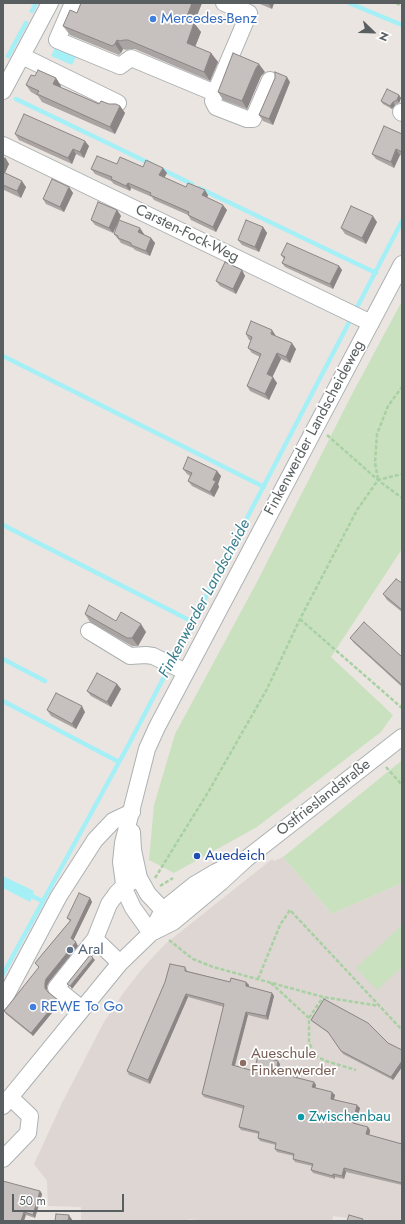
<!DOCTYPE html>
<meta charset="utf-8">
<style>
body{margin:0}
#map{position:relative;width:405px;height:1224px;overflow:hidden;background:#ebe5e1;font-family:Jost,sans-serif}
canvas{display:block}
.frame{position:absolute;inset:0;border:4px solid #595f60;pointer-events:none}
.north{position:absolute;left:353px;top:12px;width:40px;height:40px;-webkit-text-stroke:3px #fff;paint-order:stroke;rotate:113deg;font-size:11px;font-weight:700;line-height:16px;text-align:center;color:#595f60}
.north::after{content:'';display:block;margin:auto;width:14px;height:18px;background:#595f60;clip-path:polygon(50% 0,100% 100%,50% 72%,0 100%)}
.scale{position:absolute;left:12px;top:1194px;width:112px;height:18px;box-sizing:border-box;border:2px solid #595f60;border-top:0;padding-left:5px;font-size:12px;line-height:14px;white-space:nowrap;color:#595f60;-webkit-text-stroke:3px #fff;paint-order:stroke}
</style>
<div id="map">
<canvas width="405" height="1224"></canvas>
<div class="frame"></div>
<div class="north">N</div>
<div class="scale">50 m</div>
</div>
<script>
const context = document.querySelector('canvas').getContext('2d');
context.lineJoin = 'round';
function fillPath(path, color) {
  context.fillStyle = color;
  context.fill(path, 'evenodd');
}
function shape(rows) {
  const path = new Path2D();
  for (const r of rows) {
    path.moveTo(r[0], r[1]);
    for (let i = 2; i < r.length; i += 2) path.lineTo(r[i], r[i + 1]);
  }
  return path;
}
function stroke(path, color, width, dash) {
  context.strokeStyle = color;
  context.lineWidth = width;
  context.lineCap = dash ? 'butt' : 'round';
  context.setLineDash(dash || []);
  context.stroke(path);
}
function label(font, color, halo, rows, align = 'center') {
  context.font = font + ' Jost,sans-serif';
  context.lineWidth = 3.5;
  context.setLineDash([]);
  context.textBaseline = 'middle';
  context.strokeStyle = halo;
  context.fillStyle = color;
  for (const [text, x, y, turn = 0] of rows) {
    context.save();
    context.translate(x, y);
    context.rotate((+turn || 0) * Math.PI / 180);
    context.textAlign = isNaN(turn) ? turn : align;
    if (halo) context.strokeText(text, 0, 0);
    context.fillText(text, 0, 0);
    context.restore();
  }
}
const education = shape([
 [283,857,332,914,402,883,402,1221,368,1221,333,1216,332,1221,204,1221,189,1219,188,1221,81,1221,81,1207,48,1206,47,1181,34,1164,62,1103,104,1022,124,992,142,969,164,945,272,859,274,861]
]);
const green = shape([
 [402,301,402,549,331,657,393,715,381,732,257,827,174,873,149,860,154,805,175,734,258,580,351,396],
 [401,761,402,883,332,914,283,857],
 [402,925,402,967,377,990,356,968]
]);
const water = shape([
 [56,45,77,55,72,65,51,56],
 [3,876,34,891,30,902,3,888]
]);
const stream = shape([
 [349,3,402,25],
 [32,11,36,3],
 [8,56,26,23],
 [16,99,151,164],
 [161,169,192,184],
 [199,188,376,273],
 [3,356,264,487],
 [3,525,193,622],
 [3,659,45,681],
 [3,701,119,762],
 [28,894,42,901],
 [3,974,129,744,402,221]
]);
const path = shape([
 [396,3,402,6],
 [327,435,378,480,402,498],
 [378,479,375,463,377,434,388,406,402,387],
 [300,619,402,708],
 [386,767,402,785],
 [155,878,210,789,267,689,300,619,357,510,378,480,402,474],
 [160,886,173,878],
 [169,940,193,959,213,967,323,997,380,1006],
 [258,979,280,925,290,910,402,1030],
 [271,983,309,1018,309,1043,316,1056,326,1061,356,1070],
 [309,1018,323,997]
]);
const minor = shape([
 [73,3,57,40,120,66,131,58,215,93,249,13,224,3],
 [22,56,118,103],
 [3,91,50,3],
 [215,93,213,101,216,107,247,119,253,119,270,80],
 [401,112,402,113],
 [3,145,371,323],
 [89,631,130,656,146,655,153,656,186,672],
 [132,832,133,850,139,878,148,894,163,910],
 [151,933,133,908,125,891,121,862,123,843,147,749,157,727,402,264],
 [151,933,163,910,194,885,216,872,235,863],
 [95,939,120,963],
 [3,1001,59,896,95,840,113,821,132,812],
 [82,1009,56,988,95,939,109,904,117,893,124,886,139,878],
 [3,1106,120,963,151,933,173,922,221,882,246,859,402,737],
 [3,1159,28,1133,30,1116,10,1097]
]);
const wall = shape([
 [81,3,202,3,194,23,201,32,195,47,211,53,218,62,210,81,135,49,130,49,126,50,123,49,121,53,119,55,70,35,63,26,77,13],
 [259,3,274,3,272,9,260,4],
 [265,72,261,76,247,109,223,100,218,92],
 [35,76,56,78,61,86,60,87,99,104,109,104,120,106,125,113,115,134,42,102,38,96,31,92,26,85],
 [290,82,273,125,263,121,259,115],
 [399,95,401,98,399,103,395,105,392,109,383,104,381,101],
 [15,134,89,146,84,158,76,154,72,164,19,140],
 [402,134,402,156,400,155,394,168,376,159,372,154],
 [3,156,9,164,5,173,26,187,21,198,4,190,3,192],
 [117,164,143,167,167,173,164,178,186,187,208,195,207,197,227,210,216,232,191,220,188,215,154,200,152,197,131,188,130,191,114,184,111,181,95,174,91,169],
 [69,187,73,193,64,212,46,204,43,199],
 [117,210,121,216,113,233,95,225,91,220],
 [377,222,366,244,345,234,341,228],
 [263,227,267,233,259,252,242,245,238,240],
 [114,234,144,234,143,234,151,238,155,243,150,256,135,250,133,248,121,243,119,240,118,239],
 [281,255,339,266,342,270,333,289,285,267,282,263,284,259],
 [242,270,245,276,236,294,220,286,216,281],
 [246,334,276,336,296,349,290,363,281,359,272,377,277,383,269,400,250,391,247,386,260,357,252,353,248,348,251,340,249,340],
 [183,469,217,471,221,476,218,484,219,487,214,497,192,486,188,481,190,476,187,474],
 [402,583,402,612,387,600,383,594],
 [85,614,146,632,138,646,132,646,90,622],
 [350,638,402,657,402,687,354,643],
 [117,684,121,689,111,707,91,696,87,691],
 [47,710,85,712,76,729,51,716],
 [90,898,92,902,73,941,78,946,49,982,47,986,47,991,48,992,60,1003,33,1036,6,1014,4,1011,39,968,35,963,70,921,67,918],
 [185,967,187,970,187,971,230,982,246,982,249,985,248,987,272,993,274,996,268,1020,248,1015,235,1066,254,1071,280,1064,279,1067,295,1071,298,1074,297,1078,314,1082,316,1085,315,1088,335,1095,334,1099,360,1108,356,1124,370,1130,369,1135,402,1144,402,1185,346,1172,344,1179,335,1177,335,1179,313,1173,311,1170,312,1166,295,1162,293,1159,294,1156,277,1152,275,1149,276,1145,260,1141,258,1138,259,1134,241,1130,239,1127,244,1109,204,1097,202,1094,224,1007,188,997,150,1084,129,1075,127,1071],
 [311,1020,388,1043,402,1050,402,1067,393,1080,343,1054,330,1034,313,1022],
 [40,1191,42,1194,35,1218,26,1215,3,1221]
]);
const shadedWall = shape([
 [192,3,202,3,192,28,186,19],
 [268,3,274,3,272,9],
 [194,23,201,32,193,52,187,43],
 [117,40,123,49,121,53,115,44],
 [211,53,218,62,210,81,204,72],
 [259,64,265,72,261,76,247,109,242,101,256,68],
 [287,77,290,82,273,125,269,119],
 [56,78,61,86,58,91,53,84],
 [399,95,401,98,399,103,397,100],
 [393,102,395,105,392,109,390,106],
 [120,106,125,113,115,134,110,127],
 [85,141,89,146,84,158,80,152],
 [73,149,76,154,72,164,68,158],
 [396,149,400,155,394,168,391,162],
 [5,157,9,164,3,177,3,161],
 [163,168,167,173,163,180,159,175],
 [22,181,26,187,21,198,17,191],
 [128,183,131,188,130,191,126,186],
 [69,187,73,193,64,212,60,207],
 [205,190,208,195,206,200,202,195],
 [223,205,227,210,216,232,213,227],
 [117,210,121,216,113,233,109,228],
 [373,216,377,222,366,244,362,238],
 [263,227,267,233,259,252,255,247],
 [140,228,144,234,142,238,138,232],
 [151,238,155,243,150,256,146,251],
 [339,266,342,270,333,289,330,284],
 [242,270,245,276,236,294,233,289],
 [272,330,276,336,271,334],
 [292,343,296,349,290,363,286,357],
 [277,353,281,359,271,380,267,374],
 [273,377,277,383,269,400,265,394],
 [217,471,221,476,218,484,219,487,214,497,210,492,213,480],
 [141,624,146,632,138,646,132,638],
 [117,684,121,689,111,707,107,702],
 [82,706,85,712,76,729,72,724],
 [90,898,92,902,73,941,71,938],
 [76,942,78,946,49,982,47,986,47,991,45,988,45,983,46,979],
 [93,958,95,960,72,989,70,986],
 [246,982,249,985,248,989,246,986],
 [272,993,274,996,268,1020,266,1016],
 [186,994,188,997,150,1084,148,1080],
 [58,1000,60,1003,33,1036,31,1033],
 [246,1012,248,1015,234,1068,232,1065],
 [278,1061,280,1064,279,1069,277,1066],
 [402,1061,402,1067,393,1080,391,1077],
 [295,1071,298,1074,296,1080,294,1077],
 [314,1082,316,1085,315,1090,312,1087],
 [332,1092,335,1095,333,1102,331,1099],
 [357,1105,360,1108,355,1126,353,1123],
 [368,1127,370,1130,369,1138,366,1134],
 [344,1168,346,1172,344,1179,342,1176],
 [333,1174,335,1177,335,1179,333,1176],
 [40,1191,42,1194,35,1218,33,1215],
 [24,1212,26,1215,24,1221,21,1221],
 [69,1215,73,1221,68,1221]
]);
const building = shape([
 [81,3,192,3,186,19,194,23,187,43,211,53,204,72,128,40,124,40,120,41,117,40,115,44,112,46,63,26,70,10,77,13,81,3],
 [233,53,259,64,256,68,242,101,218,92,233,53],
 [38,70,56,78,53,84,99,104,101,101,109,104,116,104,120,106,110,127,37,94,39,91,26,85,31,75,35,76,38,70],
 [275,72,287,77,269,119,259,115,275,78,275,72],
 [387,89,399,95,397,100,393,102,390,106,381,101,387,89],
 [24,114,85,141,80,152,73,149,68,158,15,134,24,114],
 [384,126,402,134,402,152,396,149,391,162,372,154,384,126],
 [97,156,117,164,120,157,143,167,146,160,163,168,159,175,186,187,188,183,205,190,202,195,223,205,213,227,188,215,189,212,150,195,151,193,128,183,126,186,111,179,112,177,91,169,97,156],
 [3,172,22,181,17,191,3,185,3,172],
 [52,179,69,187,60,207,43,199,52,179],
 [98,202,117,210,109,228,91,220,98,202],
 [351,206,373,216,362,238,341,228,351,206],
 [119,220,140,228,138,232,151,238,146,251,131,245,131,243,118,238,118,236,114,234,119,220],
 [246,220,263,227,255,247,238,240,246,220],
 [287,243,339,266,330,284,282,263,285,257,281,255,287,243],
 [225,262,242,270,233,289,216,281,225,262],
 [251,321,272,330,271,334,292,343,286,357,277,353,267,374,273,377,265,394,247,386,261,354,248,348,252,337,246,334,251,321],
 [188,457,217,471,213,480,216,481,210,492,188,481,192,473,183,469,188,457],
 [396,579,402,583,402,610,383,594,396,579],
 [89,605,116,621,121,612,141,624,132,638,127,638,85,614,89,605],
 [364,622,402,657,402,685,350,638,364,622],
 [97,673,117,684,107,702,87,691,97,673],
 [56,693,82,706,72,724,47,710,56,693],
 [79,893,90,898,71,938,76,942,46,979,45,983,45,988,48,992,58,1000,31,1033,4,1011,39,967,35,963,71,920,67,918,79,893],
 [90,955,93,958,70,986,67,984,90,955],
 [170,964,185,967,185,971,230,982,231,978,246,982,246,986,272,993,266,1016,246,1012,232,1065,254,1071,258,1056,278,1061,277,1066,295,1071,294,1077,314,1082,312,1087,332,1092,331,1099,357,1105,353,1123,368,1127,366,1134,402,1144,402,1183,344,1168,342,1176,333,1174,333,1176,311,1170,313,1164,293,1159,294,1154,275,1149,276,1143,258,1138,259,1132,239,1127,244,1106,202,1094,224,1004,186,994,148,1080,127,1071,165,982,170,964],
 [324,999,368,1023,388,1043,402,1050,402,1061,391,1077,341,1051,328,1032,311,1020,324,999],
 [3,1181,40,1191,33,1215,24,1212,21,1221,3,1221,3,1181],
 [56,1214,69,1215,68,1221,55,1221,56,1214],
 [349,1215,363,1219,362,1221,347,1221,349,1215]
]);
const markers = [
 [153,19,4,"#3f7fe0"],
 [197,856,4,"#1a4fb4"],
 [70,950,4,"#5c6f8a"],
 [33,1007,4,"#3f7fe0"],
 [243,1063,4,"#8d6e63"],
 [301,1117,4,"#0f9aa8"]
];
const shopNames = [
 ["Mercedes-Benz",161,19],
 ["REWE To Go",41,1007]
];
const streetNames = [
 ["Carsten-Fock-Weg",187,234,26],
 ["Finkenwerder Landscheideweg",315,428,-62],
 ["Ostfrieslandstraße",324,798,-38]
];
const transitNames = [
 ["Auedeich",205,856]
];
const serviceNames = [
 ["Aral",78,950]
];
const educationNames = [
 ["Aueschule",251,1054],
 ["Finkenwerder",251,1071]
];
const cultureNames = [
 ["Zwischenbau",309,1117]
];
const waterNames = [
 ["Finkenwerder Landscheide",205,599,-62]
];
fillPath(education, '#ded6d2');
fillPath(green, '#cae1bf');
fillPath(water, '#a5eff7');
stroke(stream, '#a5eff7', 4.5);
stroke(minor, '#acb1b2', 18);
stroke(path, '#a7d1a3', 2.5, [4, 2]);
stroke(minor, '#fff', 16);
fillPath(wall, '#aaa5a3');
fillPath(shadedWall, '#8b8685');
fillPath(building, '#c6c0be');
stroke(building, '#8b8685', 1);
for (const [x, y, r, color] of markers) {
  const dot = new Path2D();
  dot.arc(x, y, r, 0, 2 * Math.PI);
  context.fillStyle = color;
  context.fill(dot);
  stroke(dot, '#fff', 1.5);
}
label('15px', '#366cbe', '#fff', shopNames, 'left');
label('15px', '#595f60', '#fff', streetNames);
label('15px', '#164399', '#fff', transitNames, 'left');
label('15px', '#4e5e75', '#fff', serviceNames, 'left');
label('15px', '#785e54', '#fff', educationNames, 'left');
label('15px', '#0d838f', '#fff', cultureNames, 'left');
label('italic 16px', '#3c7f8e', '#fff', waterNames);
</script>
